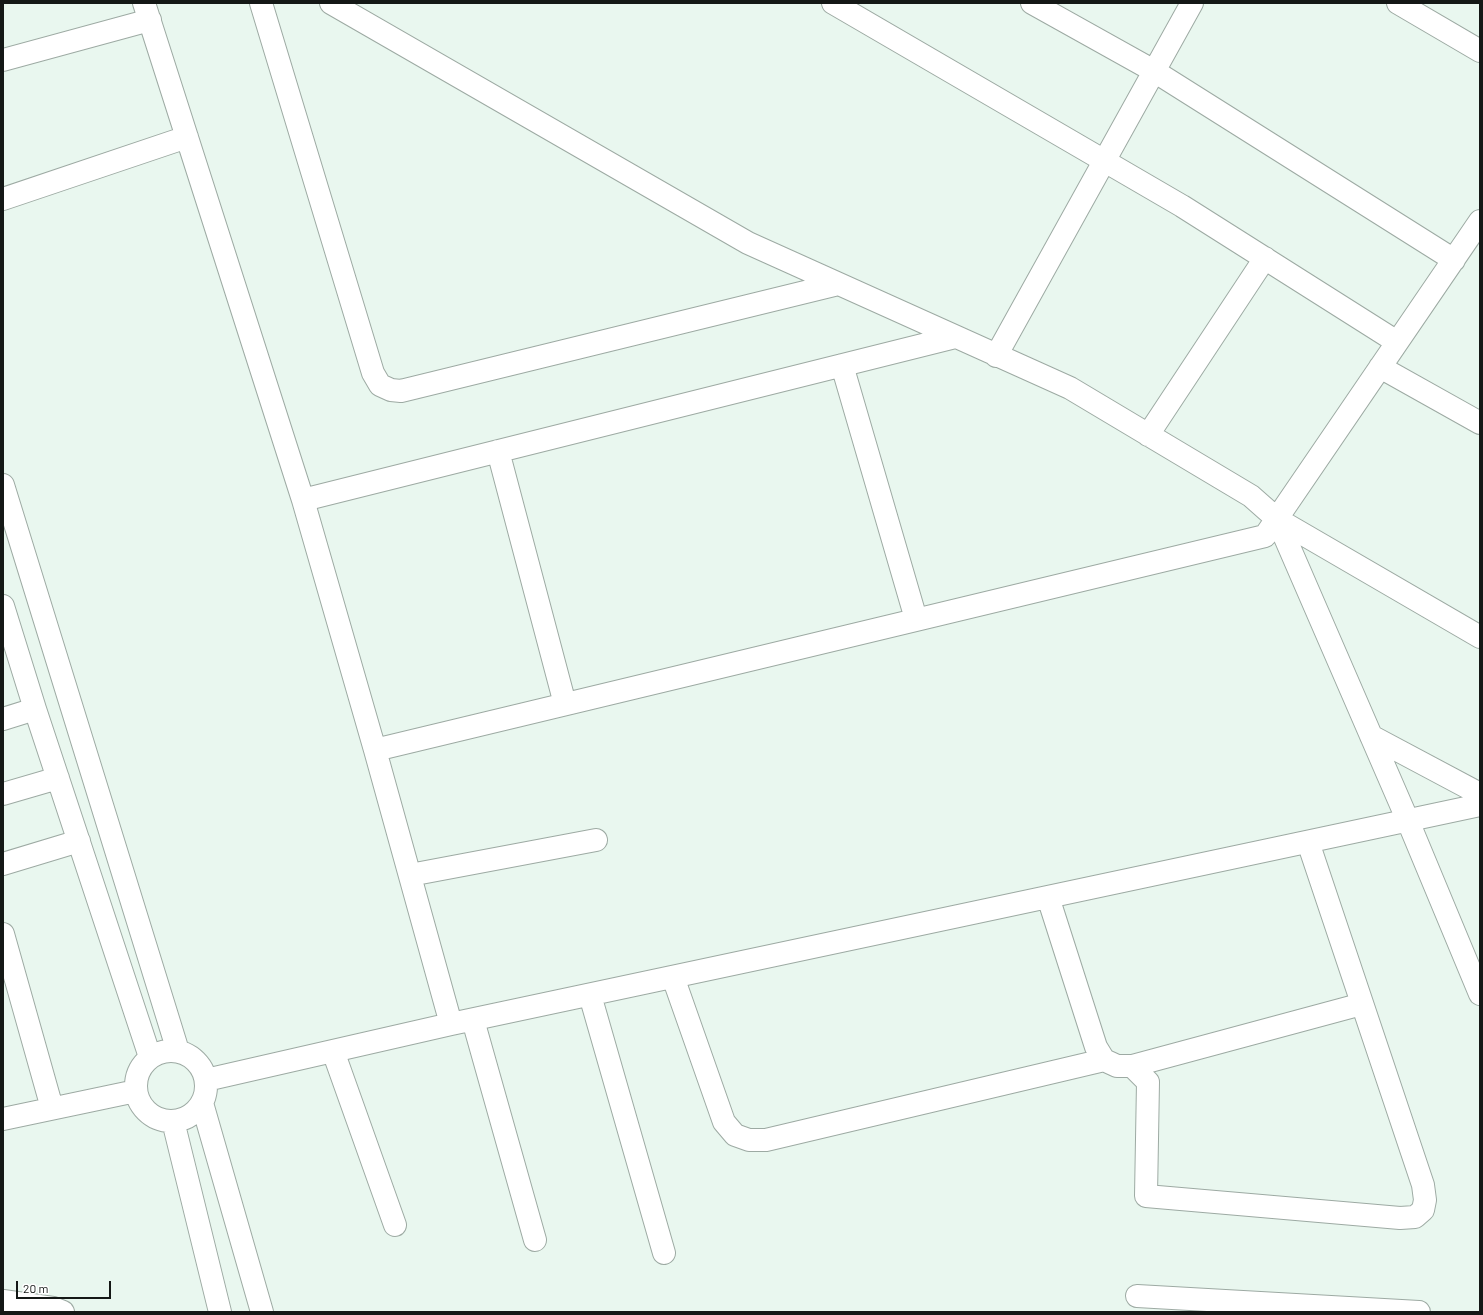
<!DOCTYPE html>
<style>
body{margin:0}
#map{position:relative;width:1483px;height:1315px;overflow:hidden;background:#e9f7ef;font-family:Barlow,sans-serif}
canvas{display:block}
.frame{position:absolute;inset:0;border:4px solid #141816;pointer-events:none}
.scale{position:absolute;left:16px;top:1281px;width:95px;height:18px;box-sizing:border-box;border:2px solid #141816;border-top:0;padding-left:5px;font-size:12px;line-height:14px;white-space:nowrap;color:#141816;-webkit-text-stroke:3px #fff;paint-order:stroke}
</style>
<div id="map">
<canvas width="1483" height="1315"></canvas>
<div class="frame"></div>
<div class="scale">20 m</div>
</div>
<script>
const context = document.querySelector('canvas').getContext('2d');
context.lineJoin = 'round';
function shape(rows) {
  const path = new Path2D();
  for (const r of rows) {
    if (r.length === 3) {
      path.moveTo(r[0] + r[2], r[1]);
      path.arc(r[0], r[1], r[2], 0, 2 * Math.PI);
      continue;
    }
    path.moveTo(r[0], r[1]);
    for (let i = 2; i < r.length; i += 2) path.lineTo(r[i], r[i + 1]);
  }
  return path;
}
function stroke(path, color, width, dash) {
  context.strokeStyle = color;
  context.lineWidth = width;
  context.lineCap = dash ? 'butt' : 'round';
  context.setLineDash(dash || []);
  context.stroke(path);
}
const minor = shape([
 [144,3,303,500,375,750,451,1024],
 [261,3,373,373,380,385,391,390,401,391,838,284],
 [331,3,748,243,1070,388,1251,496,1277,519,1408,821,1480,994],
 [833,3,1182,206,1397,342],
 [1032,3,1154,71,1454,260],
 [1398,3,1480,51],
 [3,60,150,20],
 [3,199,187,137],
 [996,356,1192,3],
 [842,365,916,619],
 [1380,367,1480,423],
 [1148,435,1265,258],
 [498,451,565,704],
 [3,485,178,1051],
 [303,500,955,337],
 [1277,519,1480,637],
 [3,606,35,709,150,1057],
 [3,719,35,709],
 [1371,736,1480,794],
 [375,750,1265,536,1480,221],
 [3,794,58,778],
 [3,864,79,841],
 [410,875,596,840],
 [1048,897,1096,1047,1104,1060,1117,1066,1132,1066,1362,1004],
 [3,934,52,1108],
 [673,977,724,1122,735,1135,749,1140,766,1140,1104,1060],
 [590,995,664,1253],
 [473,1020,535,1240],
 [171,1086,35],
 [333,1051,395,1225],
 [1132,1066,1148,1082,1146,1196,1400,1218,1415,1217,1423,1210,1425,1200,1423,1185,1308,842],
 [206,1080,451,1024,1480,805],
 [202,1103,262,1312],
 [3,1119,136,1091],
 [173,1121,220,1312],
 [1137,1296,1419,1312],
 [3,1301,53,1308,63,1312]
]);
stroke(minor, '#9daaa3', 24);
stroke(minor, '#fff', 22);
</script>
